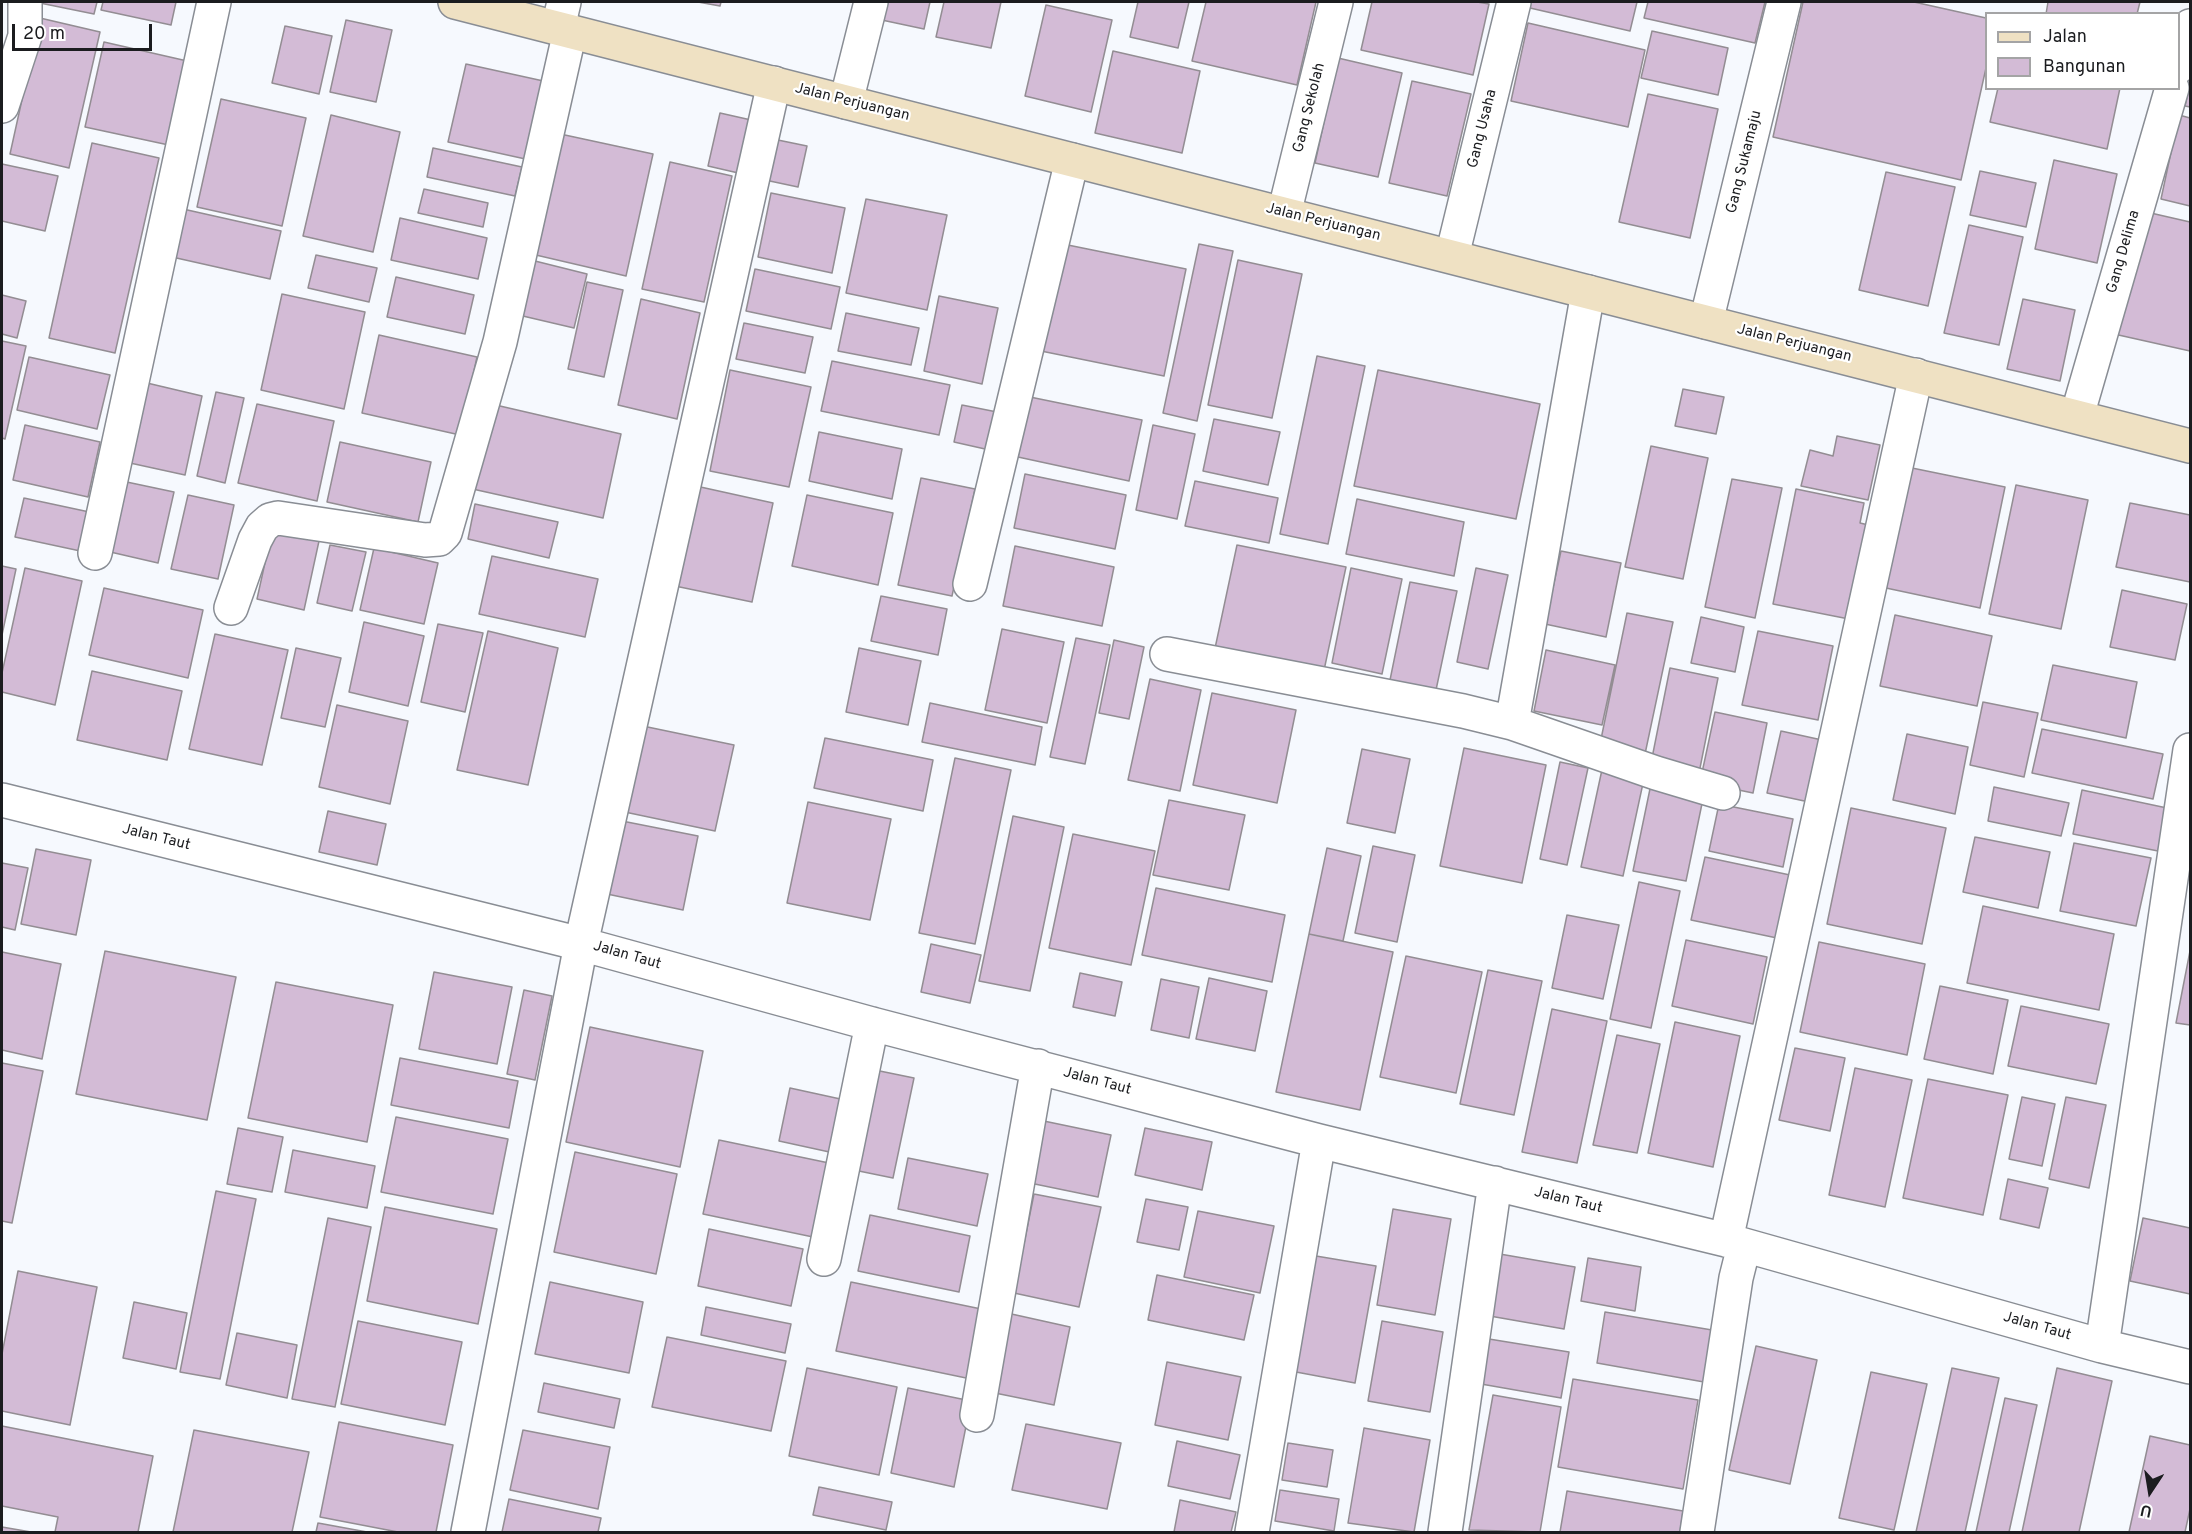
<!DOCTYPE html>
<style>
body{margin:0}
#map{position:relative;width:2192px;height:1534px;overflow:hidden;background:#f6f9fe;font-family:Overpass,sans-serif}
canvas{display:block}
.frame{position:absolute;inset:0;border:3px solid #1b1c1f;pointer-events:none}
.legend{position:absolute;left:1985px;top:12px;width:195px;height:78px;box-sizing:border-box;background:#fff;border:2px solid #a4a4a5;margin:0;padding:8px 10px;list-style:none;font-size:18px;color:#1b1c1f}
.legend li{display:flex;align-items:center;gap:12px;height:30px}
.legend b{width:30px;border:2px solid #a4a4a5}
.north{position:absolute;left:2120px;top:1462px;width:60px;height:60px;-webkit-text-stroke:4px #fff;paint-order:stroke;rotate:192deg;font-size:16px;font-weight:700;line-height:24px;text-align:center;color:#1b1c1f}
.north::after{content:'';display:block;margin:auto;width:21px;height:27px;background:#1b1c1f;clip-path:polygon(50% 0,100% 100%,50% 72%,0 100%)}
.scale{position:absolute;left:12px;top:24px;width:140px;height:27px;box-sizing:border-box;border:3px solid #1b1c1f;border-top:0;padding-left:8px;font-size:18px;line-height:21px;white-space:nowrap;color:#1b1c1f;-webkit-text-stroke:4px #fff;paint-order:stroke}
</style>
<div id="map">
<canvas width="2192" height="1534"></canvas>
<div class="frame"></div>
<ul class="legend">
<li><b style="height:8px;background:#efe1c3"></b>Jalan</li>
<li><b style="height:16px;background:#d3bbd6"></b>Bangunan</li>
</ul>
<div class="north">U</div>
<div class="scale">20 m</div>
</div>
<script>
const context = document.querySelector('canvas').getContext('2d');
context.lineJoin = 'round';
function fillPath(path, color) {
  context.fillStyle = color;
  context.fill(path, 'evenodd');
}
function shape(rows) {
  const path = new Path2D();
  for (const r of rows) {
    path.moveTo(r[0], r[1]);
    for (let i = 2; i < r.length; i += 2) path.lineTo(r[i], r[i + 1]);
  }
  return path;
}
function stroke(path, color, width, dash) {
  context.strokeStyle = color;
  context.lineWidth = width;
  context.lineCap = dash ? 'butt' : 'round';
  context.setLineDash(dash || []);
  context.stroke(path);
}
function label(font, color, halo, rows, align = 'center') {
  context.font = font + ' Overpass,sans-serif';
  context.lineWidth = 4.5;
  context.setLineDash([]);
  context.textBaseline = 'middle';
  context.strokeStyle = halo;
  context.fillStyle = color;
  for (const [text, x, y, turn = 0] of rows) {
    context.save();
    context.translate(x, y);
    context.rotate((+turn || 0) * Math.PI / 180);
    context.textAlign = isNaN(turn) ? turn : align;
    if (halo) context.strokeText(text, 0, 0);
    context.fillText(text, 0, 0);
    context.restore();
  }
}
const building = shape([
 [35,2,97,2,94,14,35,2],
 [103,2,176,2,171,25,101,10,103,2],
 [698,2,721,2,720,6,698,2],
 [881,2,930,2,924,29,877,19,881,2],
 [944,2,1001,2,991,48,936,37,944,2],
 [1138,2,1189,2,1178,48,1130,37,1138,2],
 [1206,2,1316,2,1297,85,1192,61,1206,2],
 [1372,2,1477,2,1489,4,1473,75,1361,50,1372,2],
 [1531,2,1637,2,1630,31,1530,8,1531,2],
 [1648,2,1765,2,1755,43,1644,18,1648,2],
 [1803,2,1914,2,1986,18,1986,68,1961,180,1773,137,1803,2],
 [2048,2,2140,2,2137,14,2046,14,2048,2],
 [1046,5,1112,20,1091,112,1025,96,1046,5],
 [40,18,100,32,69,168,10,154,40,18],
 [346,20,392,30,376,102,330,92,346,20],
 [1528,23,1645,50,1628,127,1511,101,1528,23],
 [285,26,332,36,319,94,272,83,285,26],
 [1652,31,1728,48,1718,95,1641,78,1652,31],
 [104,42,196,63,178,147,85,127,104,42],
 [1113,51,1200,71,1182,153,1095,133,1113,51],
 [1338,58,1402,73,1378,177,1315,163,1338,58],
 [466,64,548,82,530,160,448,142,466,64],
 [1412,81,1471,94,1447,196,1389,183,1412,81],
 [2190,83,2190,107,2185,106,2190,83],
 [1998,88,2120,88,2107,149,1990,122,1998,88],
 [1648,94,1718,109,1690,238,1619,222,1648,94],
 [221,99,306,118,282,226,197,207,221,99],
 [720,113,760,122,747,175,708,166,720,113],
 [331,115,400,132,373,252,303,236,331,115],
 [2179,115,2190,118,2190,206,2161,199,2179,115],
 [551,132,653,154,626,276,523,252,551,132],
 [773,139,807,146,798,187,765,180,773,139],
 [92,143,159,158,115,353,49,338,92,143],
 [433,148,522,167,515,196,427,177,433,148],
 [2054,160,2117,174,2097,263,2035,249,2054,160],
 [670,162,732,176,704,302,642,289,670,162],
 [2,164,58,176,45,231,2,221,2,164],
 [1980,171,2036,183,2026,227,1970,215,1980,171],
 [1886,172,1955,187,1928,306,1859,290,1886,172],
 [424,189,488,203,483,227,418,213,424,189],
 [771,193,845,208,832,273,758,257,771,193],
 [866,199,947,215,927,310,846,293,866,199],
 [183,209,281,231,270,279,172,257,183,209],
 [2142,211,2190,222,2190,351,2114,334,2142,211],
 [400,218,487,238,478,279,391,260,400,218],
 [1969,225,2023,237,1999,345,1944,333,1969,225],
 [1058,243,1186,269,1164,376,1036,350,1058,243],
 [1199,244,1233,251,1197,421,1163,413,1199,244],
 [316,255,377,268,369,302,308,288,316,255],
 [523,258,587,274,574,328,510,313,523,258],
 [1238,260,1302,274,1272,418,1208,405,1238,260],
 [755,269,840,287,831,329,746,311,755,269],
 [396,277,474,295,465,334,387,317,396,277],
 [587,282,623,290,604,377,568,369,587,282],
 [282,294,365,312,344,409,261,390,282,294],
 [2,295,26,301,17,338,2,334,2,295],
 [939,296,998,308,982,384,924,371,939,296],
 [641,299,700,313,677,419,618,405,641,299],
 [2023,299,2075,310,2060,381,2007,369,2023,299],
 [846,313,919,328,911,365,838,351,846,313],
 [744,323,813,337,805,373,736,359,744,323],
 [379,335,477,357,460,435,362,413,379,335],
 [2,341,26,346,5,439,2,438,2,341],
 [1317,356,1365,366,1328,544,1280,534,1317,356],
 [29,357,110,375,97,429,17,410,29,357],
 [832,361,950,385,939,435,821,411,832,361],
 [730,370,811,387,789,487,710,471,730,370],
 [1378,370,1540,404,1516,519,1354,486,1378,370],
 [147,383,202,396,185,475,130,463,147,383],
 [1683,389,1724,397,1716,434,1675,426,1683,389],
 [216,392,244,398,225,483,197,476,216,392],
 [1030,397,1142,420,1129,481,1018,457,1030,397],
 [487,403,621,434,603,518,468,488,487,403],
 [257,404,334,421,317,501,238,483,257,404],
 [962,405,1002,413,994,451,954,442,962,405],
 [1214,419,1280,432,1268,485,1203,471,1214,419],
 [25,425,100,442,88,497,13,480,25,425],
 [1153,425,1195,434,1177,519,1136,510,1153,425],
 [819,432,902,449,892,499,809,481,819,432],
 [1837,436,1880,445,1868,500,1801,486,1810,450,1833,456,1837,436],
 [340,442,431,462,418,522,327,502,340,442],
 [1651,446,1708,458,1683,579,1625,567,1651,446],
 [1912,468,2005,487,1980,608,1886,588,1912,468],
 [1025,474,1126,495,1115,549,1014,528,1025,474],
 [921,478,975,489,952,596,898,585,921,478],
 [1732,479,1782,488,1755,618,1705,607,1732,479],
 [122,481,174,492,158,563,106,551,122,481],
 [1195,481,1278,498,1269,543,1185,526,1195,481],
 [2016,485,2088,500,2061,629,1989,614,2016,485],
 [696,486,773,503,752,602,675,586,696,486],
 [1796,489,1864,503,1860,523,1877,527,1859,621,1773,604,1796,489],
 [188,495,234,505,218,579,171,569,188,495],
 [807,495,893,513,878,585,792,566,807,495],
 [24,498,94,513,85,552,15,537,24,498],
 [1357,499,1464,522,1454,576,1346,554,1357,499],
 [2130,503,2190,515,2190,582,2116,567,2130,503],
 [475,504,558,522,549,558,468,539,475,504],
 [272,531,319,541,304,610,257,599,272,531],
 [330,545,366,552,352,611,317,603,330,545],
 [1237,545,1346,567,1323,675,1214,653,1237,545],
 [1015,546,1114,567,1102,626,1003,606,1015,546],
 [374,548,438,563,424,624,360,610,374,548],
 [1561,551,1621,563,1606,637,1545,624,1561,551],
 [492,556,598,579,585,637,479,614,492,556],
 [2,566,16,569,2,635,2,566],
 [25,568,82,581,55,705,2,692,2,673,25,568],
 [1351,568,1402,579,1382,674,1332,663,1351,568],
 [1476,568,1508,575,1488,669,1457,662,1476,568],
 [1410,582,1457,591,1436,690,1390,680,1410,582],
 [104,588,203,610,188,678,89,655,104,588],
 [2122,590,2187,604,2175,660,2110,647,2122,590],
 [881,596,947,609,938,655,871,641,881,596],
 [1627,613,1673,622,1645,754,1600,744,1627,613],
 [1895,615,1992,636,1977,706,1880,686,1895,615],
 [1701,617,1744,627,1735,672,1691,663,1701,617],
 [364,622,424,636,408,706,349,692,364,622],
 [438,624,483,633,465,712,421,702,438,624],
 [1002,629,1064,642,1047,723,985,710,1002,629],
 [488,631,558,648,528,785,457,770,488,631],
 [1758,631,1833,646,1818,720,1742,705,1758,631],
 [215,634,288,650,262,765,189,749,215,634],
 [1076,638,1110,645,1085,764,1050,757,1076,638],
 [1114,640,1144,647,1129,719,1099,713,1114,640],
 [296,648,341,658,325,727,281,718,296,648],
 [859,648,921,661,908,725,846,712,859,648],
 [1546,650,1615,665,1602,725,1534,711,1546,650],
 [2053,665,2137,682,2126,738,2041,720,2053,665],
 [1670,668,1718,678,1699,773,1651,763,1670,668],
 [92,671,182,691,167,760,77,740,92,671],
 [1150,679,1201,690,1180,791,1128,780,1150,679],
 [1212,693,1296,710,1277,803,1193,785,1212,693],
 [1983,702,2038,713,2024,777,1970,765,1983,702],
 [930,703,1042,727,1035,765,922,742,930,703],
 [337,705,408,721,390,804,319,787,337,705],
 [1715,712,1767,723,1753,793,1700,782,1715,712],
 [638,725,734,745,715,831,620,811,638,725],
 [2042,729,2163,754,2153,799,2032,773,2042,729],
 [1781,731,1822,740,1809,802,1767,793,1781,731],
 [1907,734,1968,747,1955,814,1893,800,1907,734],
 [825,738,933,760,923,811,814,788,825,738],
 [1464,748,1546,765,1522,883,1440,866,1464,748],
 [1362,749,1410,759,1395,833,1347,823,1362,749],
 [955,758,1011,770,975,944,919,933,955,758],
 [1560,762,1588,768,1567,865,1540,859,1560,762],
 [1603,765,1645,774,1623,876,1581,867,1603,765],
 [1651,784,1704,794,1686,881,1633,871,1651,784],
 [1994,787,2069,803,2061,836,1988,821,1994,787],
 [2082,790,2167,808,2158,851,2073,834,2082,790],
 [1169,800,1245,815,1229,890,1153,875,1169,800],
 [808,802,891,819,870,920,787,903,808,802],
 [1719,804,1793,819,1783,867,1709,851,1719,804],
 [1851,808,1946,828,1922,944,1827,924,1851,808],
 [328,811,386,824,377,865,319,852,328,811],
 [1013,816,1064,827,1030,991,979,981,1013,816],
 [622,821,698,836,683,910,607,894,622,821],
 [1073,834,1155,851,1131,965,1049,948,1073,834],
 [1975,837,2050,852,2038,908,1963,892,1975,837],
 [2074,843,2151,858,2136,926,2060,911,2074,843],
 [1373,846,1415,855,1397,942,1355,933,1373,846],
 [1327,848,1361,856,1343,941,1309,934,1327,848],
 [36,849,91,860,76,935,21,924,36,849],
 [1705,857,1790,875,1777,938,1691,920,1705,857],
 [2,863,28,868,15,930,2,927,2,863],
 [1639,882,1680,891,1651,1028,1610,1019,1639,882],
 [1156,888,1285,915,1272,982,1142,955,1156,888],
 [1983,906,2114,934,2099,1010,1967,983,1983,906],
 [1567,915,1619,925,1603,999,1552,988,1567,915],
 [1309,934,1393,952,1360,1110,1276,1092,1309,934],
 [1686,940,1767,957,1753,1024,1672,1006,1686,940],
 [1819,942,1925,964,1907,1055,1800,1032,1819,942],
 [931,944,981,955,970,1003,921,992,931,944],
 [105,951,236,977,207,1120,76,1094,105,951],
 [2190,951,2190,1025,2176,1023,2190,951],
 [2,952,61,964,42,1059,2,1050,2,952],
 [1406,956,1482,972,1456,1093,1380,1077,1406,956],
 [1488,970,1542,981,1514,1115,1460,1104,1488,970],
 [434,972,512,987,497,1064,419,1049,434,972],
 [1080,973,1122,982,1115,1016,1073,1007,1080,973],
 [1209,978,1267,991,1255,1051,1196,1039,1209,978],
 [1161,979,1199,987,1189,1038,1151,1030,1161,979],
 [276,982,393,1005,367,1142,248,1118,276,982],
 [1940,986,2008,1000,1993,1074,1924,1059,1940,986],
 [524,990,552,996,535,1080,507,1074,524,990],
 [2021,1006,2109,1024,2096,1084,2008,1066,2021,1006],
 [1552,1009,1607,1021,1577,1163,1522,1152,1552,1009],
 [1675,1022,1740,1036,1713,1167,1648,1153,1675,1022],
 [590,1027,703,1051,680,1167,566,1142,590,1027],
 [1617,1035,1660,1044,1637,1153,1593,1145,1617,1035],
 [1795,1048,1845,1058,1830,1131,1779,1120,1795,1048],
 [400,1058,518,1081,509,1128,391,1105,400,1058],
 [2,1063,43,1071,12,1223,2,1221,2,1063],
 [1855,1068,1912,1080,1885,1207,1829,1195,1855,1068],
 [870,1069,914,1078,893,1178,849,1169,870,1069],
 [1928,1079,2008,1095,1983,1215,1903,1198,1928,1079],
 [790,1088,845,1100,834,1153,779,1141,790,1088],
 [2022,1097,2055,1104,2042,1166,2009,1159,2022,1097],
 [2066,1097,2106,1105,2089,1188,2049,1179,2066,1097],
 [396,1117,508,1139,493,1214,381,1192,396,1117],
 [1039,1120,1111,1135,1098,1197,1025,1182,1039,1120],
 [238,1128,283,1137,272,1192,227,1184,238,1128],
 [1145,1128,1212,1142,1202,1190,1135,1175,1145,1128],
 [719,1140,829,1163,813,1237,703,1214,719,1140],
 [293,1150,375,1166,367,1208,285,1192,293,1150],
 [575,1152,677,1174,656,1274,554,1252,575,1152],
 [908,1158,988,1174,977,1226,898,1209,908,1158],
 [2008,1179,2048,1188,2039,1228,2000,1219,2008,1179],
 [216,1191,256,1199,220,1379,180,1372,216,1191],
 [1034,1194,1101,1207,1079,1307,1014,1293,1034,1194],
 [1146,1199,1188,1207,1179,1250,1137,1242,1146,1199],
 [385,1207,497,1229,478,1324,367,1301,385,1207],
 [1393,1209,1451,1219,1435,1315,1377,1305,1393,1209],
 [1198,1211,1274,1226,1260,1293,1184,1277,1198,1211],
 [870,1215,970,1236,959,1292,858,1271,870,1215],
 [328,1218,371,1227,335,1407,292,1399,328,1218],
 [2143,1218,2190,1228,2190,1294,2130,1281,2143,1218],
 [709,1229,803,1249,791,1306,698,1286,709,1229],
 [1494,1253,1575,1267,1564,1329,1484,1315,1494,1253],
 [1316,1256,1376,1266,1355,1383,1296,1372,1316,1256],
 [1588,1258,1641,1267,1635,1311,1581,1301,1588,1258],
 [18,1271,97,1287,70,1425,2,1411,2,1354,18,1271],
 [1157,1275,1254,1295,1244,1340,1148,1320,1157,1275],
 [550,1282,643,1302,629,1373,535,1354,550,1282],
 [851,1282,986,1310,971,1379,836,1351,851,1282],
 [134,1302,187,1313,176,1369,123,1358,134,1302],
 [706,1307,791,1324,785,1353,701,1335,706,1307],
 [1605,1312,1712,1330,1704,1382,1597,1363,1605,1312],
 [1007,1313,1070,1327,1054,1405,990,1392,1007,1313],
 [358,1321,462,1342,445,1425,341,1404,358,1321],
 [1382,1321,1443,1332,1430,1412,1368,1401,1382,1321],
 [237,1333,297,1345,287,1398,226,1385,237,1333],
 [667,1337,786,1361,771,1431,652,1407,667,1337],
 [1489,1339,1569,1352,1561,1398,1481,1384,1489,1339],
 [1756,1346,1817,1360,1790,1484,1729,1470,1756,1346],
 [1167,1362,1241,1377,1228,1440,1155,1425,1167,1362],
 [807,1368,897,1387,879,1475,789,1456,807,1368],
 [1952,1368,1999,1378,1965,1532,1916,1532,1952,1368],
 [2057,1368,2112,1381,2079,1532,2022,1532,2057,1368],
 [1871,1372,1927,1384,1894,1530,1839,1518,1871,1372],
 [1573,1379,1698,1400,1683,1489,1558,1467,1573,1379],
 [544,1383,620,1399,614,1428,538,1412,544,1383],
 [908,1388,971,1401,954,1487,891,1473,908,1388],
 [1493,1395,1561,1407,1540,1532,1469,1530,1493,1395],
 [2005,1398,2037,1405,2009,1532,1976,1532,2005,1398],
 [339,1422,453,1445,436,1532,398,1532,320,1517,339,1422],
 [1026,1424,1121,1443,1107,1509,1012,1490,1026,1424],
 [2,1426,153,1456,138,1532,55,1532,58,1517,2,1506,2,1426],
 [1364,1428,1430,1440,1414,1532,1348,1523,1364,1428],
 [194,1430,309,1452,292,1532,173,1532,194,1430],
 [523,1430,610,1447,598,1509,510,1490,523,1430],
 [2150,1436,2190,1445,2190,1509,2185,1532,2129,1532,2150,1436],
 [1177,1441,1240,1455,1230,1499,1168,1486,1177,1441],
 [1288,1443,1333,1450,1327,1487,1282,1480,1288,1443],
 [819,1487,892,1502,886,1530,813,1515,819,1487],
 [1280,1490,1339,1499,1334,1531,1275,1521,1280,1490],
 [1567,1491,1683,1511,1680,1532,1560,1532,1567,1491],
 [509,1499,601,1518,598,1532,502,1532,509,1499],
 [1180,1500,1236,1512,1231,1532,1174,1532,1180,1500],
 [318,1523,367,1532,316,1532,318,1523],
 [2,1527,31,1532,2,1532,2,1527]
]);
const street = shape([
 [558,28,564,2],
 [2178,67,2190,26],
 [846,102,871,2],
 [2,106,25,36,25,2],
 [1284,214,1336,2],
 [1452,256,1514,2],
 [1706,322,1784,2],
 [2077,416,2172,88],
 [95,553,214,2],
 [970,584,1072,160],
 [231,608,255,540,262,527,270,520,278,518,425,540,439,539,445,533,500,342,570,31],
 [1167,654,1463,711,1512,723,1588,292],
 [1512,723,1656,773,1723,793],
 [2,800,581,944,872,1024,1319,1141,1726,1240,2102,1346,2190,1367],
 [1726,1240,1916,375],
 [824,1259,872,1024],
 [2102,1346,2190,750],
 [977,1415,1038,1066],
 [468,1532,581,944,774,83],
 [1252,1532,1319,1141],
 [1445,1532,1495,1183],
 [1697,1532,1736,1278,1744,1246]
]);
const secondary = shape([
 [455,2,2190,446]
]);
const streetNames = [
 ["Jalan Perjuangan",852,103,14],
 ["Gang Sekolah",1310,108,-76],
 ["Gang Usaha",1483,129,-76],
 ["Gang Sukamaju",1745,162,-76],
 ["Jalan Perjuangan",1323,223,14],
 ["Gang Delima",2124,252,-74],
 ["Jalan Perjuangan",1794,344,14],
 ["Jalan Taut",156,838,14],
 ["Jalan Taut",627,956,16],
 ["Jalan Taut",1097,1082,15],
 ["Jalan Taut",1568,1201,14],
 ["Jalan Taut",2037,1327,16]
];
fillPath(building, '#d3bbd6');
stroke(building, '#938d93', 1.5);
stroke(street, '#898d94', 36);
stroke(secondary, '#898d94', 36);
stroke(street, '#fff', 33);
stroke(secondary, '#efe1c3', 33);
label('15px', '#1b1c1f', '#fff', streetNames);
</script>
